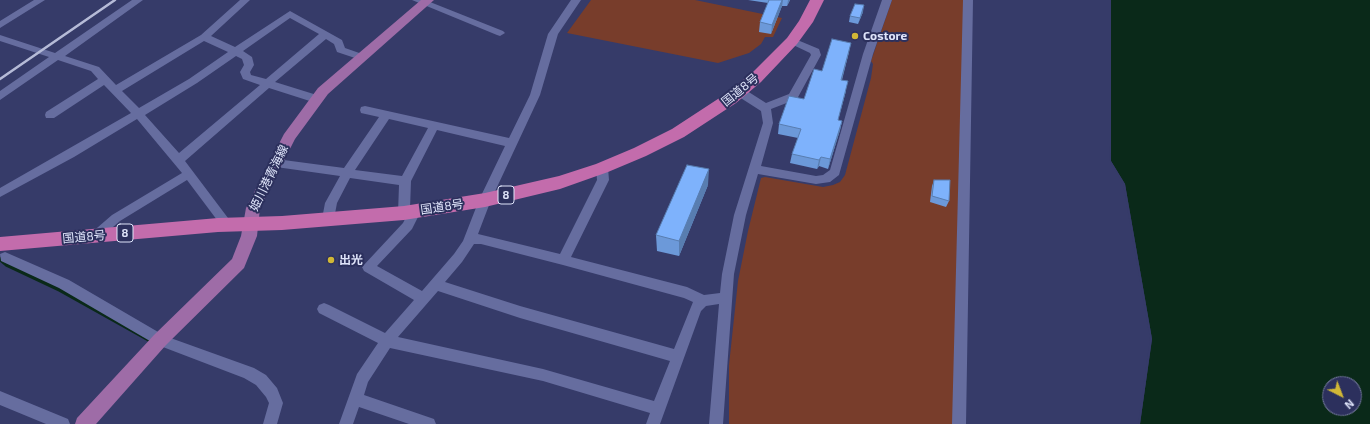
<!DOCTYPE html>
<meta charset="utf-8">
<style>
body{margin:0}
#map{position:relative;width:1370px;height:424px;overflow:hidden;background:#363b69;font-family:"Exo 2",sans-serif}
canvas{display:block}
.north{position:absolute;left:1322px;top:376px;width:40px;height:40px;box-sizing:border-box;background:#2c305d;border:1px solid #74789c;border-radius:50%;rotate:138deg;font-size:11px;font-weight:700;line-height:16px;text-align:center;color:#dfe4fa}
.north::after{content:'';display:block;margin:auto;width:14px;height:18px;background:#d1b736;clip-path:polygon(50% 0,100% 100%,50% 72%,0 100%)}
</style>
<div id="map">
<canvas width="1370" height="424"></canvas>
<div class="north">N</div>
</div>
<script>
const context = document.querySelector('canvas').getContext('2d');
context.lineJoin = 'round';
function fillPath(path, color) {
  context.fillStyle = color;
  context.fill(path, 'evenodd');
}
function shape(rows) {
  const path = new Path2D();
  for (const r of rows) {
    path.moveTo(r[0], r[1]);
    for (let i = 2; i < r.length; i += 2) path.lineTo(r[i], r[i + 1]);
  }
  return path;
}
function stroke(path, color, width, dash) {
  context.strokeStyle = color;
  context.lineWidth = width;
  context.lineCap = dash ? 'butt' : 'round';
  context.setLineDash(dash || []);
  context.stroke(path);
}
function label(font, color, halo, rows, align = 'center') {
  context.font = font + ' "Exo 2","Noto Sans JP",sans-serif';
  context.lineWidth = 4;
  context.setLineDash([]);
  context.textBaseline = 'middle';
  context.strokeStyle = halo;
  context.fillStyle = color;
  for (const [text, x, y, turn = 0] of rows) {
    context.save();
    context.translate(x, y);
    context.rotate((+turn || 0) * Math.PI / 180);
    context.textAlign = isNaN(turn) ? turn : align;
    if (halo) context.strokeText(text, 0, 0);
    context.fillText(text, 0, 0);
    context.restore();
  }
}
const green = shape([
 [591,0,695,0,782,18,773,37,765,37,761,44,749,53,718,63,567,33],
 [892,0,965,0,953,424,729,424,729,365,738,281,748,231,761,178,765,177,823,187,833,185,840,182,845,175,871,78,873,64,871,61]
]);
const water = shape([
 [1111,0,1370,0,1370,424,1140,424,1152,339,1125,184,1111,161],
 [1330,384,1354,384,1354,408,1330,408]
]);
const pier = shape([
 [1109,146,1111,161,1125,184,1152,339,1140,424,1138,424,1150,339,1123,184,1110,161]
]);
const stream = shape([
 [0,259,7,265,60,290,153,342]
]);
const minor = shape([
 [34,0,45,0,0,28,0,21,34,0],
 [132,0,143,0,65,56,99,67,116,85,201,35,240,0,250,0,211,36,235,47,290,11,342,40,345,48,365,55,366,57,361,60,337,52,334,44,326,39,275,82,320,96,321,99,320,102,316,103,269,88,185,161,231,222,233,225,231,228,227,230,223,228,187,180,120,221,98,240,94,242,90,240,88,237,90,234,112,215,182,173,137,119,74,157,0,197,0,188,131,113,104,85,54,118,46,118,45,115,46,112,98,79,91,71,58,60,0,100,0,91,49,57,0,41,0,35,55,53,132,0],
 [290,18,319,34,266,79,251,75,250,72,254,65,252,57,243,51,290,18],
 [204,41,228,52,189,79,139,108,122,91,204,41],
 [236,56,242,59,244,65,240,72,243,79,260,85,179,153,145,115,197,83,236,56],
 [412,0,425,0,503,31,505,33,500,36,497,35,412,0],
 [571,0,581,0,558,34,540,95,491,200,478,234,560,254,597,180,596,168,598,165,602,164,606,165,608,168,609,180,571,257,687,287,704,295,720,293,722,274,734,215,763,123,761,111,736,95,735,92,736,89,744,89,766,103,789,94,811,55,810,53,789,43,787,41,789,39,795,39,819,49,821,55,797,99,771,109,773,123,761,166,816,176,823,175,830,170,863,54,882,0,892,0,873,54,839,175,830,182,816,184,758,174,746,215,734,274,723,424,709,424,719,304,706,306,701,311,660,424,646,424,650,413,543,381,390,348,368,382,364,395,434,419,436,424,409,424,359,407,353,424,339,424,357,374,378,343,319,313,317,309,319,305,324,303,329,305,385,333,414,300,364,271,362,267,403,223,406,217,400,216,398,213,399,185,350,178,337,203,334,219,332,222,328,224,324,222,322,219,325,203,340,176,276,167,270,163,276,159,344,168,379,117,361,113,360,110,361,107,365,106,509,138,530,95,548,34,571,0],
 [389,119,428,128,402,176,355,170,389,119],
 [437,130,505,146,479,200,463,241,454,254,422,291,377,266,412,229,421,211,419,208,415,206,410,209,411,181,437,130],
 [474,244,481,244,563,265,684,298,693,302,674,349,520,306,445,282,462,262,474,244],
 [438,291,520,318,670,361,654,401,543,369,398,337,438,291],
 [963,0,973,0,966,424,952,424,963,0],
 [5,252,69,280,165,336,254,368,266,375,277,388,283,403,277,424,263,424,269,403,266,397,256,385,244,378,155,344,59,288,1,261,0,254,5,252],
 [0,391,68,419,70,424,46,424,0,405,0,391]
]);
const major = shape([
 [421,0,434,0,328,94,295,139,260,208,257,236,244,268,166,345,96,424,75,424,77,418,154,335,232,259,241,236,246,208,284,134,318,88,421,0]
]);
const highway = shape([
 [810,0,824,0,813,22,797,44,761,82,736,103,684,137,646,156,608,172,560,189,485,207,404,220,282,230,218,232,0,251,0,237,218,218,282,216,404,206,485,193,559,176,596,164,634,148,672,129,724,95,751,74,787,38,799,21,810,0]
]);
const rail = shape([
 [0,79,115,0]
]);
const wall = shape([
 [748,0,790,0,787,6,782,6,771,34,759,32,760,22,768,3],
 [863,12,858,24,849,22,850,16],
 [849,52,842,80,846,91,838,120,842,121,840,130,828,169,819,166,817,169,790,163,792,154,798,138,778,134,779,124,804,99,822,71],
 [934,180,949,201,946,207,930,202,932,186],
 [708,185,679,256,657,251,656,235]
]);
const shadedWall = shape([
 [782,0,783,0,782,6,771,34,772,25],
 [788,0,790,0,787,6],
 [864,5,863,12,858,24,860,18],
 [851,43,849,52,839,89,841,80],
 [842,121,840,130,828,169,830,159],
 [821,157,819,166,817,169,819,160],
 [709,169,708,185,679,256,679,241]
]);
const building = shape([
 [769,0,782,0,772,25,760,22,769,0],
 [855,4,864,5,860,18,850,16,855,4],
 [832,39,851,43,841,80,848,81,838,120,842,121,830,159,821,157,819,160,792,154,801,129,779,124,789,96,804,99,814,69,822,71,832,39],
 [687,165,709,169,679,241,656,235,687,165],
 [934,180,950,180,949,201,932,196,934,180]
]);
const markers = [
 [855,36,4,"#d1b736"],
 [331,260,4,"#d1b736"]
];
const shields = [
 [506,195,16],
 [125,233,16]
];
const shieldNames = [
 ["8",506,195],
 ["8",125,233]
];
const poiNames = [
 ["Costore",863,36],
 ["出光",339,260]
];
const streetNames = [
 ["国道8号",740,90,-39],
 ["姫川港青海線",269,178,-64],
 ["国道8号",442,207,-8],
 ["国道8号",84,237,-5]
];
fillPath(green, '#783d2b');
fillPath(water, '#0a2919');
fillPath(pier, '#363b69');
stroke(stream, '#0a2919', 4);
fillPath(minor, '#666d9f');
fillPath(major, '#9e6ca7');
fillPath(highway, '#c36cac');
stroke(rail, '#b6bbd7', 2.5);
fillPath(wall, '#6c99d9');
fillPath(shadedWall, '#587db0');
fillPath(building, '#7eb2fc');
stroke(building, '#587db0', 1);
for (const [x, y, r, color] of markers) {
  const dot = new Path2D();
  dot.arc(x, y, r, 0, 2 * Math.PI);
  context.fillStyle = color;
  context.fill(dot);
  stroke(dot, '#2c305d', 1.5);
}
for (const [x, y, w] of shields) {
  const box = new Path2D();
  box.roundRect(x - w / 2, y - 9, w, 18, 3);
  context.fillStyle = '#2c305d';
  context.fill(box);
  stroke(box, '#dfe4fa', 1);
}
label('bold 11px', '#dfe4fa', null, shieldNames);
label('bold 12px', '#dfe4fa', '#2c305d', poiNames, 'left');
label('12px', '#dfe4fa', '#2c305d', streetNames);
</script>
